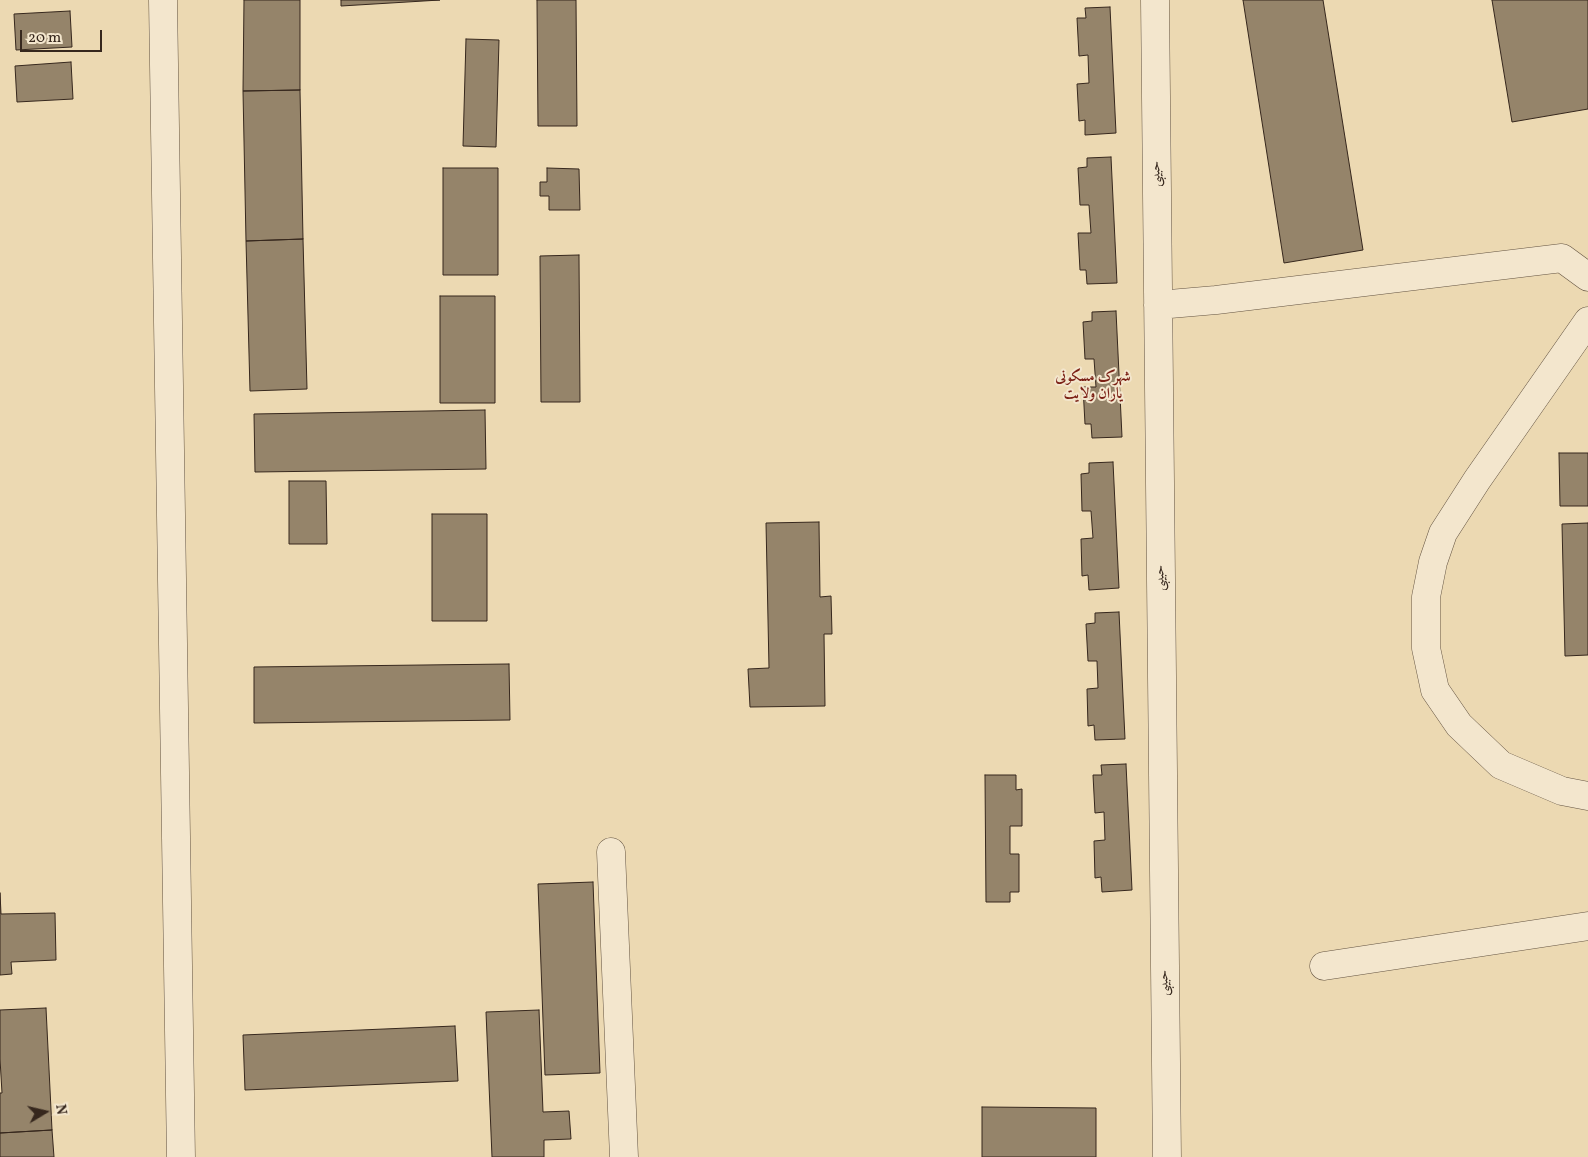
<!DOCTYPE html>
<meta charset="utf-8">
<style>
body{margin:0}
#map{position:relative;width:1588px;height:1157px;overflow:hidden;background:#ecd9b2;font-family:Vollkorn,serif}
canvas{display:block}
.north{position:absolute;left:20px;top:1087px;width:50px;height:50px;-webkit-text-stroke:4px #f3e6cd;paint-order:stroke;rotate:81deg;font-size:14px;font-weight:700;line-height:20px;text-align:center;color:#36271d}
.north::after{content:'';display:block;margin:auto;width:18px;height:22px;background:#36271d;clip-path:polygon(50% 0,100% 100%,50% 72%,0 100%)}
.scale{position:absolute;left:20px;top:30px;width:82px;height:22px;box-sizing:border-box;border:2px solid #36271d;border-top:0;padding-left:6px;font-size:15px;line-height:18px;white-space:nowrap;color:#36271d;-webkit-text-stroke:4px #f3e6cd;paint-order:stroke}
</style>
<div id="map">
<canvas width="1588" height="1157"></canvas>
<div class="north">N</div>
<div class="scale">20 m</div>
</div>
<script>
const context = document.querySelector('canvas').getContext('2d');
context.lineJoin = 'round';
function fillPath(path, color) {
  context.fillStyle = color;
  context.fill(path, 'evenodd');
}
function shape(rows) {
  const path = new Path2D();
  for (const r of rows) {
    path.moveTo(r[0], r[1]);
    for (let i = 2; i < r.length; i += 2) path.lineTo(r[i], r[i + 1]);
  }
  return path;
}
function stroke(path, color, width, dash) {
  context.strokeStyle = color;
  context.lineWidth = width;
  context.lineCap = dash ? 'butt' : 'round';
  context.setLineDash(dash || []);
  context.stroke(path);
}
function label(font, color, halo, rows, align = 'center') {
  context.font = font + ' Vollkorn,Amiri,serif';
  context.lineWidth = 4;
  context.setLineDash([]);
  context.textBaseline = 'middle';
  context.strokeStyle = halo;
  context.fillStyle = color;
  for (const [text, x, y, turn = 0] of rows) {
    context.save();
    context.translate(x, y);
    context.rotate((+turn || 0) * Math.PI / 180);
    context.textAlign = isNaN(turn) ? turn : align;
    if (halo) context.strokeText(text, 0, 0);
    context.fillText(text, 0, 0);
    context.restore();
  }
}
const building = shape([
 [244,0,300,0,300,90,243,91,244,0],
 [341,0,440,0,341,6,341,0],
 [537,0,576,0,577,126,538,126,537,0],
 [1243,0,1323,0,1363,250,1284,263,1243,0],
 [1492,0,1588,0,1588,109,1512,122,1492,0],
 [1110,7,1116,133,1085,135,1085,120,1079,121,1077,84,1089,83,1088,55,1079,56,1077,18,1086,18,1085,8,1110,7],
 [70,11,72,47,16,50,14,14,70,11],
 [466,39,499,40,496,147,463,146,466,39],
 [71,62,73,99,17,102,15,66,71,62],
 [300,90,303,239,246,241,243,91,300,90],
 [1111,157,1117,283,1087,284,1086,270,1080,270,1078,233,1091,233,1089,205,1080,205,1078,168,1087,167,1087,158,1111,157],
 [443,168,498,168,498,275,443,275,443,168],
 [547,168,579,169,580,210,549,210,549,196,540,196,540,182,547,182,547,168],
 [303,239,307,389,250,391,246,241,303,239],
 [579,255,580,402,541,402,540,256,579,255],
 [440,296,495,296,495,403,440,403,440,296],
 [1116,311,1122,437,1092,438,1091,424,1085,424,1083,387,1096,387,1094,359,1085,359,1083,322,1092,321,1092,312,1116,311],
 [485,410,486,469,255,472,254,414,485,410],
 [1559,453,1588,453,1588,506,1560,506,1559,453],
 [1113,462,1119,588,1089,590,1088,575,1082,576,1081,539,1093,538,1091,511,1082,511,1081,474,1089,473,1089,463,1113,462],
 [289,481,326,481,327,544,289,544,289,481],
 [432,514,487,514,487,621,432,621,432,514],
 [819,522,820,597,831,596,832,634,824,634,825,706,750,707,748,669,769,668,766,523,819,522],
 [1588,523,1588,655,1565,656,1562,524,1588,523],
 [1119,612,1125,739,1095,740,1094,725,1088,726,1087,689,1098,688,1097,661,1088,661,1086,624,1095,623,1095,613,1119,612],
 [509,664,510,720,254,723,254,667,509,664],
 [1126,764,1132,890,1102,892,1101,877,1095,878,1094,841,1105,840,1104,812,1095,813,1093,775,1102,775,1101,765,1126,764],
 [985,775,1016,775,1016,790,1022,789,1022,826,1010,826,1010,854,1019,854,1019,892,1010,892,1010,902,986,902,985,775],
 [593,882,600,1073,545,1075,538,884,593,882],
 [0,893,1,914,55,913,56,960,11,962,12,974,0,975,0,893],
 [46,1008,52,1130,0,1133,0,1093,2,1093,0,1059,0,1010,46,1008],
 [539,1010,543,1112,569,1111,571,1139,544,1140,544,1157,492,1157,486,1012,539,1010],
 [455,1026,458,1081,245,1090,243,1035,455,1026],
 [982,1107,1096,1108,1096,1157,982,1157,982,1107],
 [52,1130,54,1157,0,1157,0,1133,52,1130]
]);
const minor = shape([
 [163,0,181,1157],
 [1155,0,1167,1157],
 [1158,305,1216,300,1562,258,1588,277],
 [1588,321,1477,480,1443,533,1433,562,1426,597,1426,648,1435,690,1459,725,1501,765,1562,791,1588,796],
 [611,852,624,1157],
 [1324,966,1588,926]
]);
const streetNames = [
 ["حبیبی",1157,174,-91],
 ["حبیبی",1161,578,-91],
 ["حبیبی",1165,983,-91]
];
const neighbourhoodNames = [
 ["شهرک مسکونی",1093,378],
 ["یاران ولایت",1093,395]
];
fillPath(building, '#95846a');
stroke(building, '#36271d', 1);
stroke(minor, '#645442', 29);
stroke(minor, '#f3e6cd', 28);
label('14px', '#36271d', '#f3e6cd', streetNames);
label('bold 15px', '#7a1f14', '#f3e6cd', neighbourhoodNames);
</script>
